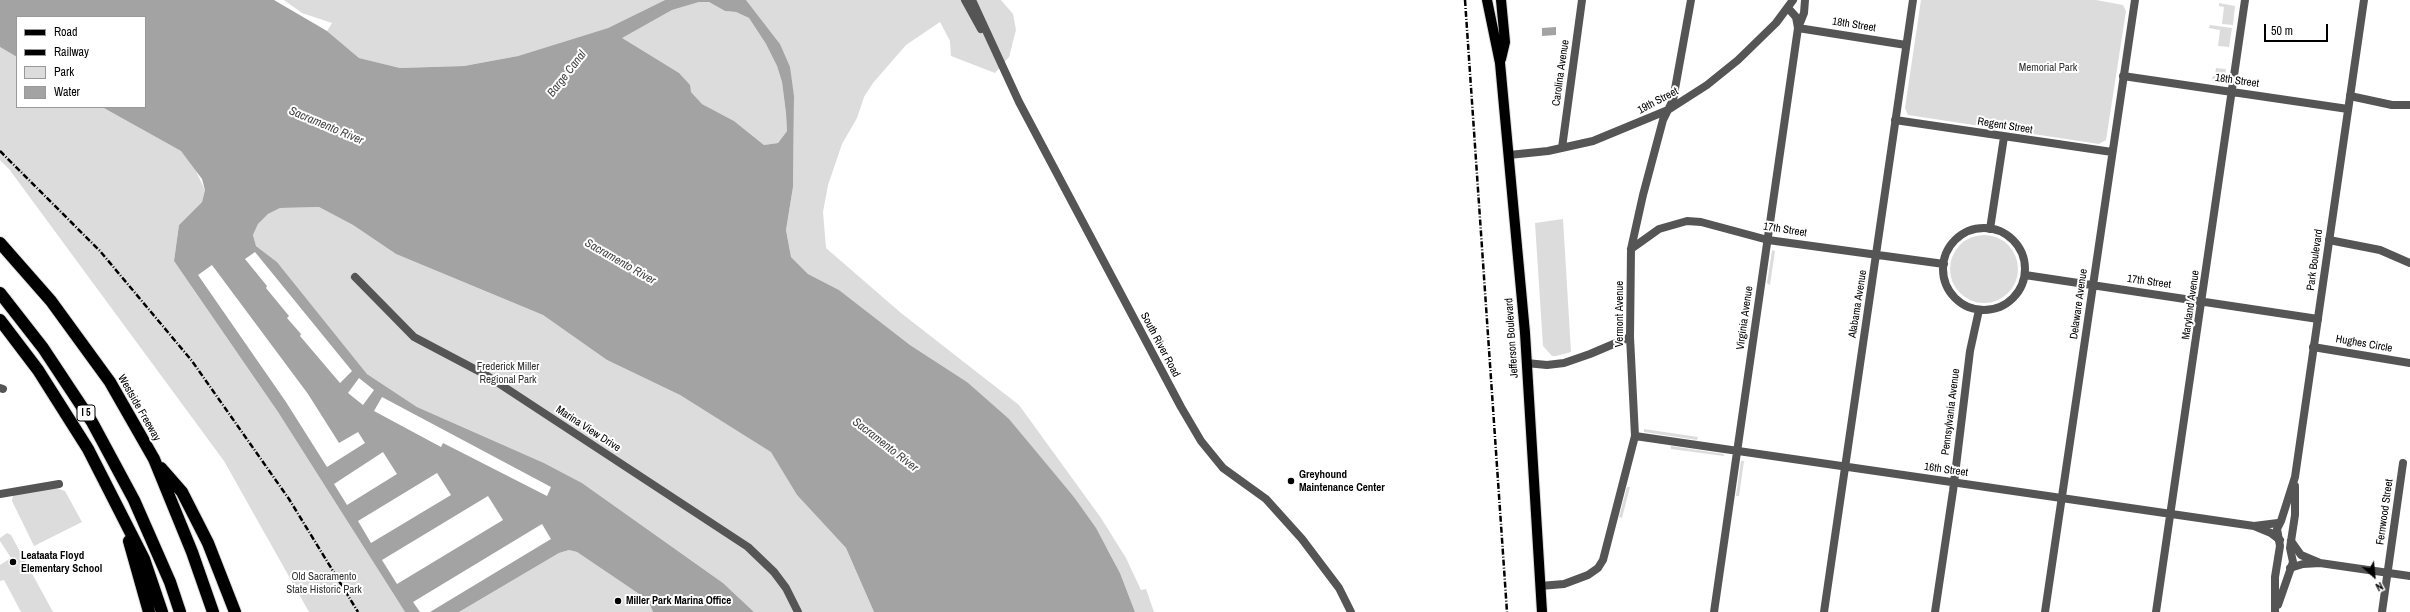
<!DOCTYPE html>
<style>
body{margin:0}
#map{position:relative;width:2410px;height:612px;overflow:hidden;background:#fff;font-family:"Archivo Narrow",sans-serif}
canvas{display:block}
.legend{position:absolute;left:16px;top:16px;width:130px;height:92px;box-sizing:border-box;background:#fff;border:1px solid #999;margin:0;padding:5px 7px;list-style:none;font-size:12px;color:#000}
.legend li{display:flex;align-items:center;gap:8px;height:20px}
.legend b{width:20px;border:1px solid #999}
.north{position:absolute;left:2354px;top:556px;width:40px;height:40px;-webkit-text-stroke:3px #fff;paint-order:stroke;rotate:153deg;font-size:11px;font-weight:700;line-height:16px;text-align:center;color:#000}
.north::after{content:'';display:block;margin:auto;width:14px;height:18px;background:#000;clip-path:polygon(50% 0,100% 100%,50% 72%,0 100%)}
.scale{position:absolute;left:2264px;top:24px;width:64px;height:18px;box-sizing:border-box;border:2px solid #000;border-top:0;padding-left:5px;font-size:12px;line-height:14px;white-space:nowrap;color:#000;-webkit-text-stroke:3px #fff;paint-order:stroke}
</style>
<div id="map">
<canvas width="2410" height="612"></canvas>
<ul class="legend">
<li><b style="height:5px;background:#000"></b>Road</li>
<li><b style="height:5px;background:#000"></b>Railway</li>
<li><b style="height:11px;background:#dcdcdc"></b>Park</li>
<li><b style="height:11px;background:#a3a3a3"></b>Water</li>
</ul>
<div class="north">N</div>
<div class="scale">50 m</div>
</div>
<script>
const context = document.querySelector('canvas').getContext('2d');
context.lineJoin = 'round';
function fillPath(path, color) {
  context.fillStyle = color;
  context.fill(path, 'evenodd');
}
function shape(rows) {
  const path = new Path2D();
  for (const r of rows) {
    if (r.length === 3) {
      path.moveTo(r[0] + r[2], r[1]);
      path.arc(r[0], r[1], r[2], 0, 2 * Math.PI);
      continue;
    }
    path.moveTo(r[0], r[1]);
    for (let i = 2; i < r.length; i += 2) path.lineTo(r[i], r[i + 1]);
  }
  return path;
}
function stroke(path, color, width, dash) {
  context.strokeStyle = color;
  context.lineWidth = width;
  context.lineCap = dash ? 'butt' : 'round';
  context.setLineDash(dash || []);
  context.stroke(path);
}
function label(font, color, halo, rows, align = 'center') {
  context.font = font + ' "Archivo Narrow",sans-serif';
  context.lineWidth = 4;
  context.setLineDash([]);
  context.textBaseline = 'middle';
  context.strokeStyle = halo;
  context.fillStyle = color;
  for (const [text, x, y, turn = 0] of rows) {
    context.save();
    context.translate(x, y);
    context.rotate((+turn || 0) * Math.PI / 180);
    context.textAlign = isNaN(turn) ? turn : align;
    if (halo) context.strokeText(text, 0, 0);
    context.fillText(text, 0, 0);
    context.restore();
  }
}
const green = shape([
 [284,0,665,0,608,28,518,56,464,66,400,68,359,58,327,31,332,23,302,13],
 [746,0,1001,0,1013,14,1016,30,1009,57,995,73,951,56,950,41,940,22,906,45,873,83,864,97,857,118,842,144,828,185,823,212,826,248,901,313,1019,405,1101,518,1126,558,1141,590,1146,589,1154,612,1135,612,1120,573,1108,550,1074,497,1043,461,967,382,910,345,839,290,808,274,791,257,786,230,793,187,794,96,780,44],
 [1921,0,2096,0,2123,5,2126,11,2106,140,2099,144,1908,115,1905,108],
 [699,2,709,2,725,11,736,12,749,18,766,44,777,66,782,82,786,113,787,131,778,143,764,145,734,121,702,104,691,92,621,38,672,10],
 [2219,3,2235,6,2233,25,2222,24,2224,7,2219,6],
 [2210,25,2232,28,2229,47,2218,46,2220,30,2209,28],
 [0,47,17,57,17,107,102,107,181,151,194,167,205,190,202,202,179,225,174,261,278,412,405,612,309,612,224,461,9,169,0,160],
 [2216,68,2226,69,2225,76,2222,80,2212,79,2213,76,2215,76],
 [319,207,353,225,396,254,543,315,607,360,680,395,772,452,797,495,846,548,874,612,754,612,723,583,582,483,544,463,417,407,367,374,277,262,256,246,253,235,258,224,268,214,280,208],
 [1563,219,1571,352,1556,356,1552,356,1543,346,1535,223],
 [1984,269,34],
 [1772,250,1775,251,1770,285,1767,283],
 [1644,429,1698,437,1697,440,1644,432],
 [1671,446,1724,454,1724,456,1671,449],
 [1741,461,1744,461,1739,496,1736,496],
 [1627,487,1630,487,1622,518,1619,517],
 [56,488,65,491,82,522,34,546,12,501,13,494],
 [7,533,11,535,53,612,21,612,4,580,0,581,0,565,11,558,0,541,0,538],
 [569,550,577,552,648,600,653,612,459,612,559,553]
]);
const water = shape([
 [0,0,274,0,327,31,359,58,400,68,464,66,518,56,608,28,665,0,746,0,780,44,790,67,794,96,793,187,786,230,791,257,808,274,839,290,910,345,967,382,1009,419,1074,497,1096,528,1120,573,1135,612,874,612,846,548,797,495,771,452,680,395,607,360,543,315,396,254,353,225,319,207,280,208,268,214,258,224,253,235,256,246,277,262,367,374,417,407,544,463,582,483,723,583,754,612,653,612,648,600,577,552,569,550,559,553,459,612,405,612,278,412,174,261,179,225,202,202,205,190,202,179,181,151,102,107,145,107,145,17,17,17,17,57,0,47],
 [699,2,709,2,725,11,736,12,749,18,766,44,777,66,782,82,786,113,787,131,778,143,764,145,734,121,702,104,691,92,690,85,679,73,622,38,672,10],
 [1556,27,1556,35,1542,36,1542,28]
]);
const pier = shape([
 [255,252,352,371,340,383,300,336,301,334,287,318,289,316,266,288,267,286,245,259],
 [212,265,308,394,339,443,358,432,365,443,327,467,286,402,198,275],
 [359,378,374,390,363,405,348,393],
 [382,397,551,487,547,496,443,443,441,447,374,411],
 [383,452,397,474,347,505,334,484],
 [437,473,451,495,371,543,358,521],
 [488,496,503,520,397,584,382,560],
 [542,524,551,539,430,612,420,612,413,602]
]);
const minor = shape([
 [1805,0,1804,13,1798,28,1906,45],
 [2123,76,2348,109],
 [2350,96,2392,105,2410,105],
 [1895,120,2112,152],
 [1562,148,1582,0],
 [1509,155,1548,151,1593,141,1668,110,1707,85,1738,60,1776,23,1793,0],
 [1984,269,41],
 [1990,229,2004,137],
 [2329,240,2380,250,2410,263],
 [1631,249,1659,229,1687,221,1701,222,1768,240,1944,264],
 [2025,275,2318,319],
 [355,277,414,337,486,375,748,547,774,572,786,588,798,612],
 [2313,347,2410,363],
 [1526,363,1547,365,1564,363,1590,354,1630,337],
 [0,388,3,389],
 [1635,436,2254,526,2271,533,2280,540],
 [0,494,59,484],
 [2254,526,2278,523],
 [2291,541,2301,555,2320,563],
 [2290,568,2303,564,2320,563,2410,576],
 [1540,586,1564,584,1588,575,1598,568,1603,560,1635,436,1630,337,1631,249,1643,195,1663,120,1673,100,1691,0],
 [1714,612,1798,28,1796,17,1788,8],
 [1824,612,1913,0],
 [1935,612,1953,491,1970,351,1979,310],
 [2045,612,2135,0],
 [2156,612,2245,0],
 [2382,612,2403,463]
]);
const tertiary = shape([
 [965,0,981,29],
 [972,0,1019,102,1181,407,1201,441,1223,468,1266,499,1302,539,1339,588,1351,612],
 [2278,605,2293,562,2290,548,2295,515,2295,486],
 [2275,612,2275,577,2280,546,2277,529,2281,521,2295,477,2364,0]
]);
const primary = shape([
 [1487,0,1500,63,1525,333,1542,612],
 [1501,0,1505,42,1501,59]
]);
const motorway = shape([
 [0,243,51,301,110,382,154,459,192,552,213,612],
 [0,293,43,348,92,422,134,500,170,582,180,612],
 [0,320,38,370,88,449,144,559,162,612],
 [161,468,182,492,208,543,235,612],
 [129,541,149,612]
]);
const rail = shape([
 [1465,0,1507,612],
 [0,151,100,251,192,361,289,499,358,612]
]);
const markers = [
 [1291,481,4,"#000"],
 [13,562,4,"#000"],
 [618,601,4,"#000"]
];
const shields = [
 [86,413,18]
];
const shieldNames = [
 ["I 5",86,413]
];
const streetNames = [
 ["18th Street",1854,25,9],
 ["Carolina Avenue",1561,73,-82],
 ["18th Street",2237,81,8],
 ["19th Street",1658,101,-28],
 ["Regent Street",2005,126,9],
 ["17th Street",1785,230,9],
 ["Park Boulevard",2315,260,-82],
 ["17th Street",2149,282,8],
 ["Alabama Avenue",1858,304,-81],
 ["Delaware Avenue",2079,304,-82],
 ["Maryland Avenue",2191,305,-82],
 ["Vermont Avenue",1620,314,-90],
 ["Virginia Avenue",1745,318,-82],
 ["Jefferson Boulevard",1512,338,-94],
 ["Hughes Circle",2364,344,10],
 ["South River Road",1160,345,62],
 ["Westside Freeway",139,408,60],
 ["Pennsylvania Avenue",1951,412,-83],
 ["Marina View Drive",588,429,33],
 ["16th Street",1946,470,8],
 ["Fernwood Street",2385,512,-82]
];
const parkNames = [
 ["Memorial Park",2048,68],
 ["Frederick Miller",508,367],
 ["Regional Park",508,380],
 ["Old Sacramento",324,577],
 ["State Historic Park",324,590]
];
const poiNames = [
 ["Greyhound",1299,475],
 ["Maintenance Center",1299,488],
 ["Leataata Floyd",21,556],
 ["Elementary School",21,569],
 ["Miller Park Marina Office",626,601]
];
const waterNames = [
 ["Barge Canal",567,74,-52],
 ["Sacramento River",326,126,23],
 ["Sacramento River",620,262,30],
 ["Sacramento River",885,445,38]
];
fillPath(green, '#dcdcdc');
fillPath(water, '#a3a3a3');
fillPath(pier, '#fff');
stroke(primary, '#dbdbdb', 12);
stroke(motorway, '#dbdbdb', 14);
stroke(minor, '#555', 8);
stroke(tertiary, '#555', 8);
stroke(primary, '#000', 10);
stroke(motorway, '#000', 12);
stroke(rail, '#000', 2.5, [6, 2, 1, 2]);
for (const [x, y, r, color] of markers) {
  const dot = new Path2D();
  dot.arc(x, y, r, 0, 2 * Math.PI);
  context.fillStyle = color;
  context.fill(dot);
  stroke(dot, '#fff', 1.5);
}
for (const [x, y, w] of shields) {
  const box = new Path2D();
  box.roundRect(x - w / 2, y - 8, w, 16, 3);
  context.fillStyle = '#fff';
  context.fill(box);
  stroke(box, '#000', 1);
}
label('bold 10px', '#000', null, shieldNames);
label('11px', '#000', '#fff', streetNames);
label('11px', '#333', '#fff', parkNames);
label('bold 11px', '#000', '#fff', poiNames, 'left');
label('italic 12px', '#444', '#fff', waterNames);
</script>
